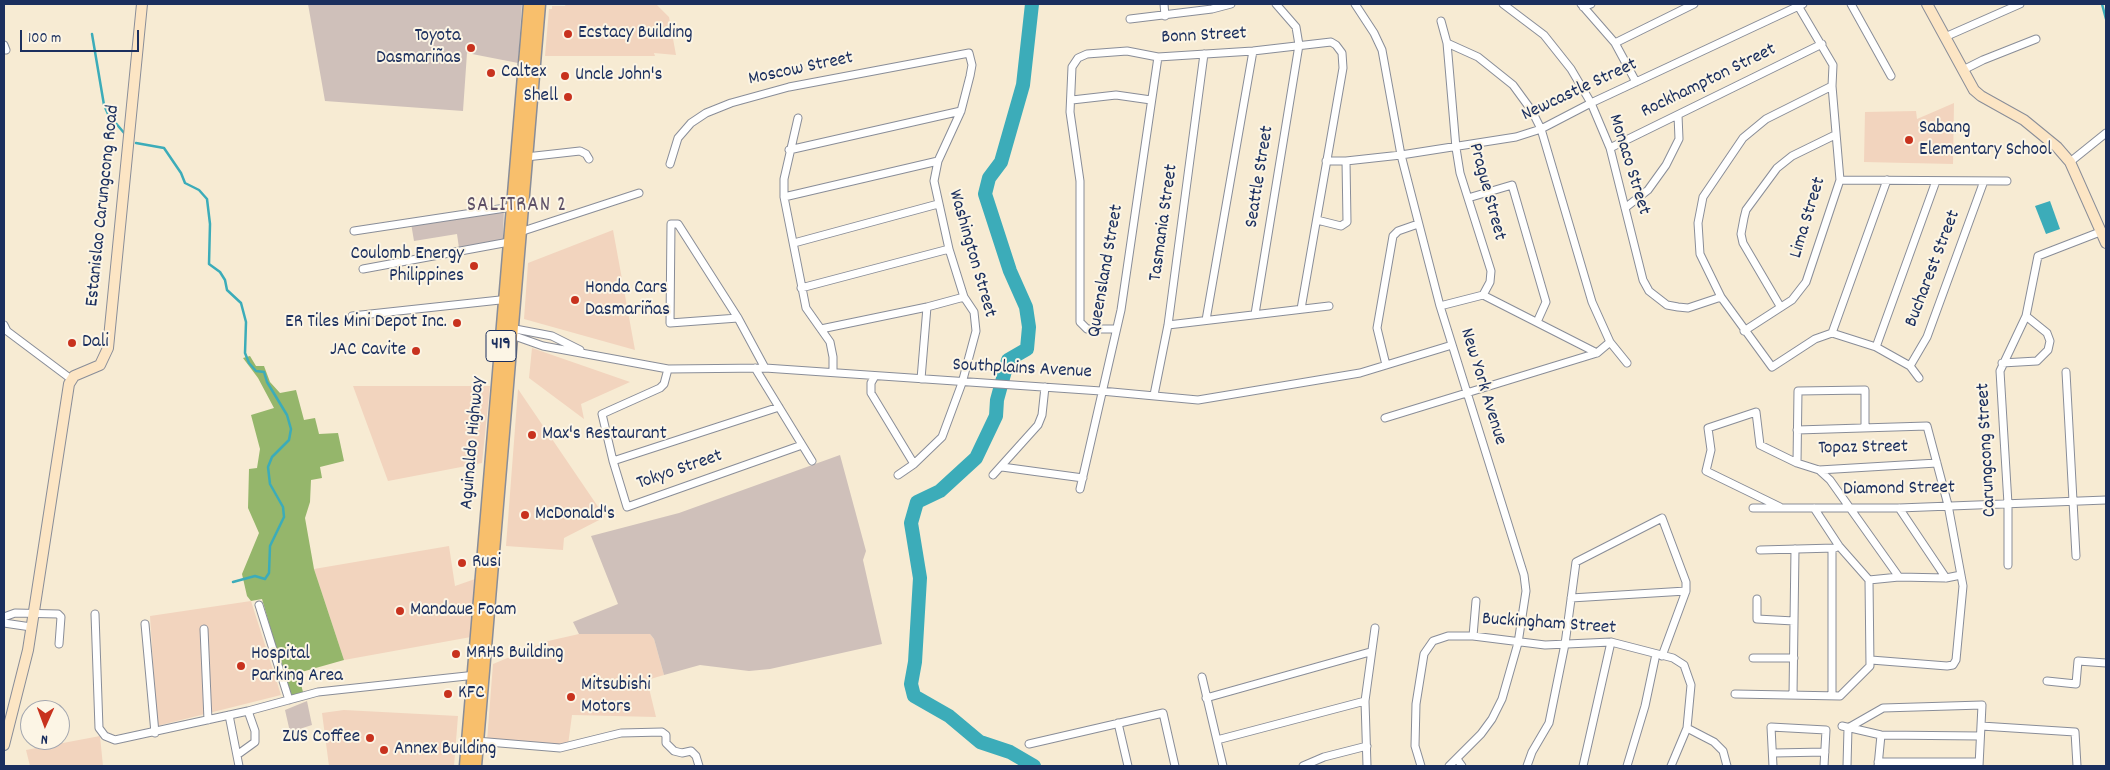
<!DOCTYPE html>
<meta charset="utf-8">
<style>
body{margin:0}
#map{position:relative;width:2110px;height:770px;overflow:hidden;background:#f7ebd3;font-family:Dekko,sans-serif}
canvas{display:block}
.frame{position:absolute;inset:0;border:5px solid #1b2f5e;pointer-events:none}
.north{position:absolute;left:20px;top:700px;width:50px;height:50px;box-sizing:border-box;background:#fcf5e5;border:1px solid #a2a6af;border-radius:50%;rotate:182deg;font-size:14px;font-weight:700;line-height:20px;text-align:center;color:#1b2f5e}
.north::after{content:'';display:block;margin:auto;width:18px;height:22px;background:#c8321e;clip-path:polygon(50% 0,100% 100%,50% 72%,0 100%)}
.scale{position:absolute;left:20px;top:30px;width:119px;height:22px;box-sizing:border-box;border:2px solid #1b2f5e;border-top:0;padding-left:6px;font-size:15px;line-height:18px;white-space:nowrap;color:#1b2f5e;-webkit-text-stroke:4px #fcf5e5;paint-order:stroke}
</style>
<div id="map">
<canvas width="2110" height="770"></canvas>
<div class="frame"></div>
<div class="north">N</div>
<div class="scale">100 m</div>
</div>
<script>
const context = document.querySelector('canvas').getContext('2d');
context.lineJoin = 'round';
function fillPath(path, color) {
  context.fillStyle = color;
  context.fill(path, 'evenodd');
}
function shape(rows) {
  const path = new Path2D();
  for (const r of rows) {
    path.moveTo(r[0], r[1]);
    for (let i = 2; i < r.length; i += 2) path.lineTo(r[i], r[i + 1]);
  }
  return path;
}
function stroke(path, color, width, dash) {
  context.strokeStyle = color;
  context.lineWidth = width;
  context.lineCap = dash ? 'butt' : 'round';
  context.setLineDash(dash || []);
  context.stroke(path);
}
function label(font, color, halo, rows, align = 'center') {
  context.font = font + ' Dekko,sans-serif';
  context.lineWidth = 4;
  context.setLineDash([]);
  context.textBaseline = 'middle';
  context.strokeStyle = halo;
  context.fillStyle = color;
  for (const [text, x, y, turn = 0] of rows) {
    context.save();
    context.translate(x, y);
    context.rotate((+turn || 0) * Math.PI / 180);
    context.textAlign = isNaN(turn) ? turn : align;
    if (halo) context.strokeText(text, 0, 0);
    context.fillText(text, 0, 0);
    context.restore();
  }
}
const built = shape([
 [566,4,656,4,669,17,676,55,654,53,655,56,545,56,549,9,552,9,552,6,565,6],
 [1954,103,1953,164,1864,162,1865,112,1916,111,1917,119],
 [613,230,635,350,524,319,528,263],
 [532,348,630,382,581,404,584,419,529,378],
 [353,386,490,386,482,463,388,481],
 [518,389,605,517,564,538,563,550,506,546],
 [449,546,455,586,475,579,471,637,344,660,314,569],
 [251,601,281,695,157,726,150,616],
 [579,634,650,634,654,639,664,675,647,680,656,717,572,715,568,745,487,741,493,664,548,641],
 [344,710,458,716,454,766,329,766,322,713],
 [100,736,103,766,30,766,26,750]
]);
const industrial = shape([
 [308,4,522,4,518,63,467,53,463,111,325,101],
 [504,208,503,240,459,248,457,234,414,241,411,223],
 [840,455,866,551,863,560,882,644,770,669,749,671,700,665,664,675,654,639,650,634,579,634,573,622,618,604,591,536,679,513],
 [307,701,312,725,290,732,285,710]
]);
const forest = shape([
 [250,356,256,366,264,366,270,382,280,393,296,390,304,420,315,418,319,434,338,433,344,461,320,467,322,478,311,480,310,502,305,518,314,569,344,660,298,673,303,692,290,696,262,599,251,601,247,596,242,574,259,533,248,508,249,469,257,468,260,449,251,415,274,408,258,378,243,358]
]);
const water = shape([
 [2050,201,2060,229,2046,234,2035,206]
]);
const stream = shape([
 [2102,4,2106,19],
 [92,34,104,105,108,114,125,134],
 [136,143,164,148,181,173,185,183,199,190,207,199,210,224,209,264,220,272,225,280,227,290,241,303,246,322,245,353,249,363,256,371,264,372,267,382,287,415,291,429,289,440,272,457,268,467,270,484,283,507,284,517,270,546,269,573,265,579,255,576,233,582]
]);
const river = shape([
 [1032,4,1023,85,1001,162,989,178,985,194,1010,271,1026,307,1029,327,1027,349,1008,360,997,400,996,416,976,458,940,491,917,502,911,523,920,578,915,662,911,684,914,696,949,716,980,742,1010,752,1034,766]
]);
const street = shape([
 [1164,4,1165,16],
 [1355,4,1374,33,1382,50,1401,155,1440,306,1524,575,1526,591,1518,643,1502,699,1492,719,1481,734,1449,766],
 [1503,4,1544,35,1571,69,1591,103,1610,148,1643,280,1649,291,1667,305,1678,307,1688,308,1721,297],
 [1581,4,1615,43,1636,82],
 [1851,4,1891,76],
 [1583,7,1591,4],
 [1130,19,1212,9,1231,4],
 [1945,37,2020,4],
 [1447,43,1478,57,1513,85,1532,111,1541,129,1592,302,1610,342,1627,363],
 [1615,43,1694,4],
 [4,45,6,50,4,50],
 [1963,70,1983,60,2036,39],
 [1832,86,1766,119,1743,138,1703,197,1698,223,1700,254,1721,297,1772,367,1815,339,1832,333,1876,347,1910,366,1919,378],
 [1072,100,1116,95,1151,100],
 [798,118,784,179,784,197,806,308,830,342,833,357,833,372],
 [1610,148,1822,44],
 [789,150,961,111],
 [526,157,580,151,586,154,589,159],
 [1326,161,1346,161,1401,155,1516,137,1541,129,1591,103,1803,4],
 [2070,162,2106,133],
 [670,164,678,138,691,123,706,113,731,103,789,87,969,53,972,65,970,76,961,111,938,161,934,181,949,249,964,297,974,312,976,331,962,383,942,437,914,464,898,475],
 [1840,180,2007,181],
 [784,197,938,161],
 [1468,198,1512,185,1546,302,1537,322],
 [1625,208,1648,190,1666,165,1679,139,1678,115],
 [1317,220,1341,226,1347,222,1346,161],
 [354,231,512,207],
 [520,232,639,193],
 [794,243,938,204],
 [363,269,509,242],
 [801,288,949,249],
 [1483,295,1597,353],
 [1440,306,1483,295,1490,282,1491,271,1460,173,1456,148,1447,43,1441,21],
 [1780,306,1743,243,1741,234,1744,218,1746,210,1777,168,1792,156,1835,135],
 [1255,314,1299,45,1296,27,1276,4],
 [352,316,500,300,508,301],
 [738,318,670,323,671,224,678,224,738,318,765,368],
 [1206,320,1253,51],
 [4,325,7,331,71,379],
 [1168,325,1329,306],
 [510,328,552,336,580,350],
 [821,329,927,307,964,297],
 [1115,329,1087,329,1080,322,1080,181,1070,112,1072,67,1078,58,1087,54,1127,51,1158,57,1253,51,1331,42,1336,45,1342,53,1343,68,1301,309],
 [1744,331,1792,300,1806,282,1840,180,1832,86,1833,65,1797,4],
 [1832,333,1887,180],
 [509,334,543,346,668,369,765,368,1101,391,1198,400,1360,373,1452,345],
 [1876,347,1936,181],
 [2002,363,2037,361,2048,350,2050,341,2047,333,2026,316],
 [1386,365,1377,328,1393,236,1398,231,1418,224],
 [1910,366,1927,337,1984,181],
 [755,368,812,461],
 [668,369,664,384,660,388,602,414,613,461,627,507,802,445],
 [2066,372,2076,556],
 [875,376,871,383,871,393,914,464],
 [921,379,927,307],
 [1154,395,1168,325,1204,54],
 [1385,418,1597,353,1610,342],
 [1797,430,1927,426,1948,505,1963,586,1956,660,1953,665,1947,666,1871,660],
 [613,461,779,407],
 [1797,463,1798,391,1865,390,1865,428],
 [1002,467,1083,478],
 [1819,470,1830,480,1899,577],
 [993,475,1038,425,1042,415,1045,387],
 [1080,489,1121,310,1158,57],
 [1780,507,1706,471,1711,450,1708,428,1756,412,1760,445,1797,463,1819,470,1937,463],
 [1753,508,1899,508,2106,500],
 [1899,508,1946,578],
 [1760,550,1835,548],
 [2008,565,2008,504,2000,371,2026,316,2038,256,2100,232],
 [1869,580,1899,577,1946,578,1961,575],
 [1571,598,1686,591],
 [1757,599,1757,619,1794,621],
 [259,605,289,700],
 [95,614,99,728,105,736,115,740,248,711,318,692,476,675],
 [4,617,15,613,58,614,61,617,59,644],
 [4,623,31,627],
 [145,624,155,733],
 [204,629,208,720],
 [1473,636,1476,601],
 [1753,658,1794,658],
 [1202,677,1223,766],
 [2047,681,2076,684,2078,661,2106,663],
 [1735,694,1840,696,1870,666,1869,580,1839,546,1814,508],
 [1793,695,1795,549],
 [1832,696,1832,549],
 [1206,698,1370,652],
 [229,715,239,766],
 [1118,723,1128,766],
 [1842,726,1881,735,1980,736],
 [1981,726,2075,732,2077,766],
 [1687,728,1714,742,1723,751,1727,766],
 [1848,728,1883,708,1982,705,1979,766],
 [1217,740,1365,701],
 [476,741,560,748,621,733,662,732,666,735,666,743,674,751,682,753,691,751,696,756,699,766],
 [1029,744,1163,713,1175,766],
 [1774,753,1825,752],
 [237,755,255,742,255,731,248,711],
 [1457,759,1462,766],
 [1878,762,1979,762],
 [1303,766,1324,757,1367,746],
 [1367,766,1365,701,1375,628],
 [1421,766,1415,746,1416,704,1424,654,1433,641,1448,636,1473,636,1545,645,1611,642,1673,658,1684,665,1691,685,1687,728,1671,766],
 [1527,766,1532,752,1549,723,1565,644,1576,562,1662,518,1686,582,1686,591,1662,656],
 [1583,766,1611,642],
 [1627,766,1645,706,1656,654],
 [1773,766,1771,727,1826,730,1824,766],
 [1847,766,1848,728],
 [1878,766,1881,735]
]);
const secondary = shape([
 [1927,4,1974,90,1981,96,2024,120,2057,147,2070,162,2106,243],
 [4,745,28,650,69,384,74,376,100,365,108,348,142,4]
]);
const highway = shape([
 [466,766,530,4],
 [475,766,539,4]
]);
const markers = [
 [568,34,5,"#c8321e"],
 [471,48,5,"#c8321e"],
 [491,73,5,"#c8321e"],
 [565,76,5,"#c8321e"],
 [568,97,5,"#c8321e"],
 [1909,140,5,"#c8321e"],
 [474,266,5,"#c8321e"],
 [575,300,5,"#c8321e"],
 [457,323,5,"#c8321e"],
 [72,343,5,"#c8321e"],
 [416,351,5,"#c8321e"],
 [532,435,5,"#c8321e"],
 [525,515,5,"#c8321e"],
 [462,563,5,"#c8321e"],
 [400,611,5,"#c8321e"],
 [456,654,5,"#c8321e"],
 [241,666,5,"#c8321e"],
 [448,694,5,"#c8321e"],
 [571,697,5,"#c8321e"],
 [370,738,5,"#c8321e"],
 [384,750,5,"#c8321e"]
];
const shields = [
 [501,346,30]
];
const shieldNames = [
 ["419",501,346]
];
const poiNames = [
 ["Ecstacy Building",578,34],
 ["Toyota",461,37,"right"],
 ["Dasmariñas",461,59,"right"],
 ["Caltex",501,73],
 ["Uncle John's",575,76],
 ["Shell",558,97,"right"],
 ["Sabang",1919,129],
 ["Elementary School",1919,151],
 ["Coulomb Energy",464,255,"right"],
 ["Philippines",464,277,"right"],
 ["Honda Cars",585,289],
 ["Dasmariñas",585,311],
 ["ER Tiles Mini Depot Inc.",447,323,"right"],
 ["Dali",82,343],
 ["JAC Cavite",406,351,"right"],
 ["Max's Restaurant",542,435],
 ["McDonald's",535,515],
 ["Rusi",472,563],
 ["Mandaue Foam",410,611],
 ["MRHS Building",466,654],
 ["Hospital",251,655],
 ["Parking Area",251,677],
 ["Mitsubishi",581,686],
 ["Motors",581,708],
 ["KFC",458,694],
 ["ZUS Coffee",360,738,"right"],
 ["Annex Building",394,750]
];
const streetNames = [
 ["Bonn Street",1204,37,-3],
 ["Moscow Street",801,70,-12],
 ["Rockhampton Street",1709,82,-26],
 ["Newcastle Street",1580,91,-25],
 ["Monaco Street",1628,165,73],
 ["Seattle Street",1261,177,-81],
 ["Prague Street",1486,192,75],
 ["Estanislao Carungcong Road",104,206,-84],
 ["Lima Street",1809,218,-73],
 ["Tasmania Street",1165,223,-82],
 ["Washington Street",971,254,74],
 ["Bucharest Street",1934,269,-69],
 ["Queensland Street",1107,271,-80],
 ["Southplains Avenue",1022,370,3],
 ["New York Avenue",1482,387,73],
 ["Aguinaldo Highway",474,443,-85],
 ["Topaz Street",1863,449,-1],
 ["Carungcong Street",1988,450,-93],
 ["Tokyo Street",680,471,-19],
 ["Diamond Street",1899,490,-1],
 ["Buckingham Street",1549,625,4]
];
const quarterNames = [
 ["SALITRAN 2",517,207]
];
fillPath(built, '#f2d4be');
fillPath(industrial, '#cfc0ba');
fillPath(forest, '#95b66b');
fillPath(water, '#3cacb9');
stroke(stream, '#3cacb9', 2.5);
stroke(river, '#3cacb9', 14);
stroke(street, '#898d98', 9);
stroke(secondary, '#898d98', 12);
stroke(highway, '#898d98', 15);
stroke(street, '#fff', 7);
stroke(secondary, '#fce5c4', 10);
stroke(highway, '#f8bf6c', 12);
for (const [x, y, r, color] of markers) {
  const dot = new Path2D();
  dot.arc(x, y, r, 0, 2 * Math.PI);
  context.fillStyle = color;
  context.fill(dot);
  stroke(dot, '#fcf5e5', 2);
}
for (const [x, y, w] of shields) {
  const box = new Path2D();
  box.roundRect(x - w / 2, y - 15.5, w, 31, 4);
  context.fillStyle = '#fcf5e5';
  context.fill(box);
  stroke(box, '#1b2f5e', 1);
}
label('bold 18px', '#1b2f5e', null, shieldNames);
label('19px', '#1b2f5e', '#fcf5e5', poiNames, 'left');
label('19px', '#1b2f5e', '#fcf5e5', streetNames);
context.letterSpacing = '1px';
label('21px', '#5e5168', '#fcf5e5', quarterNames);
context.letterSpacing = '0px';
</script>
